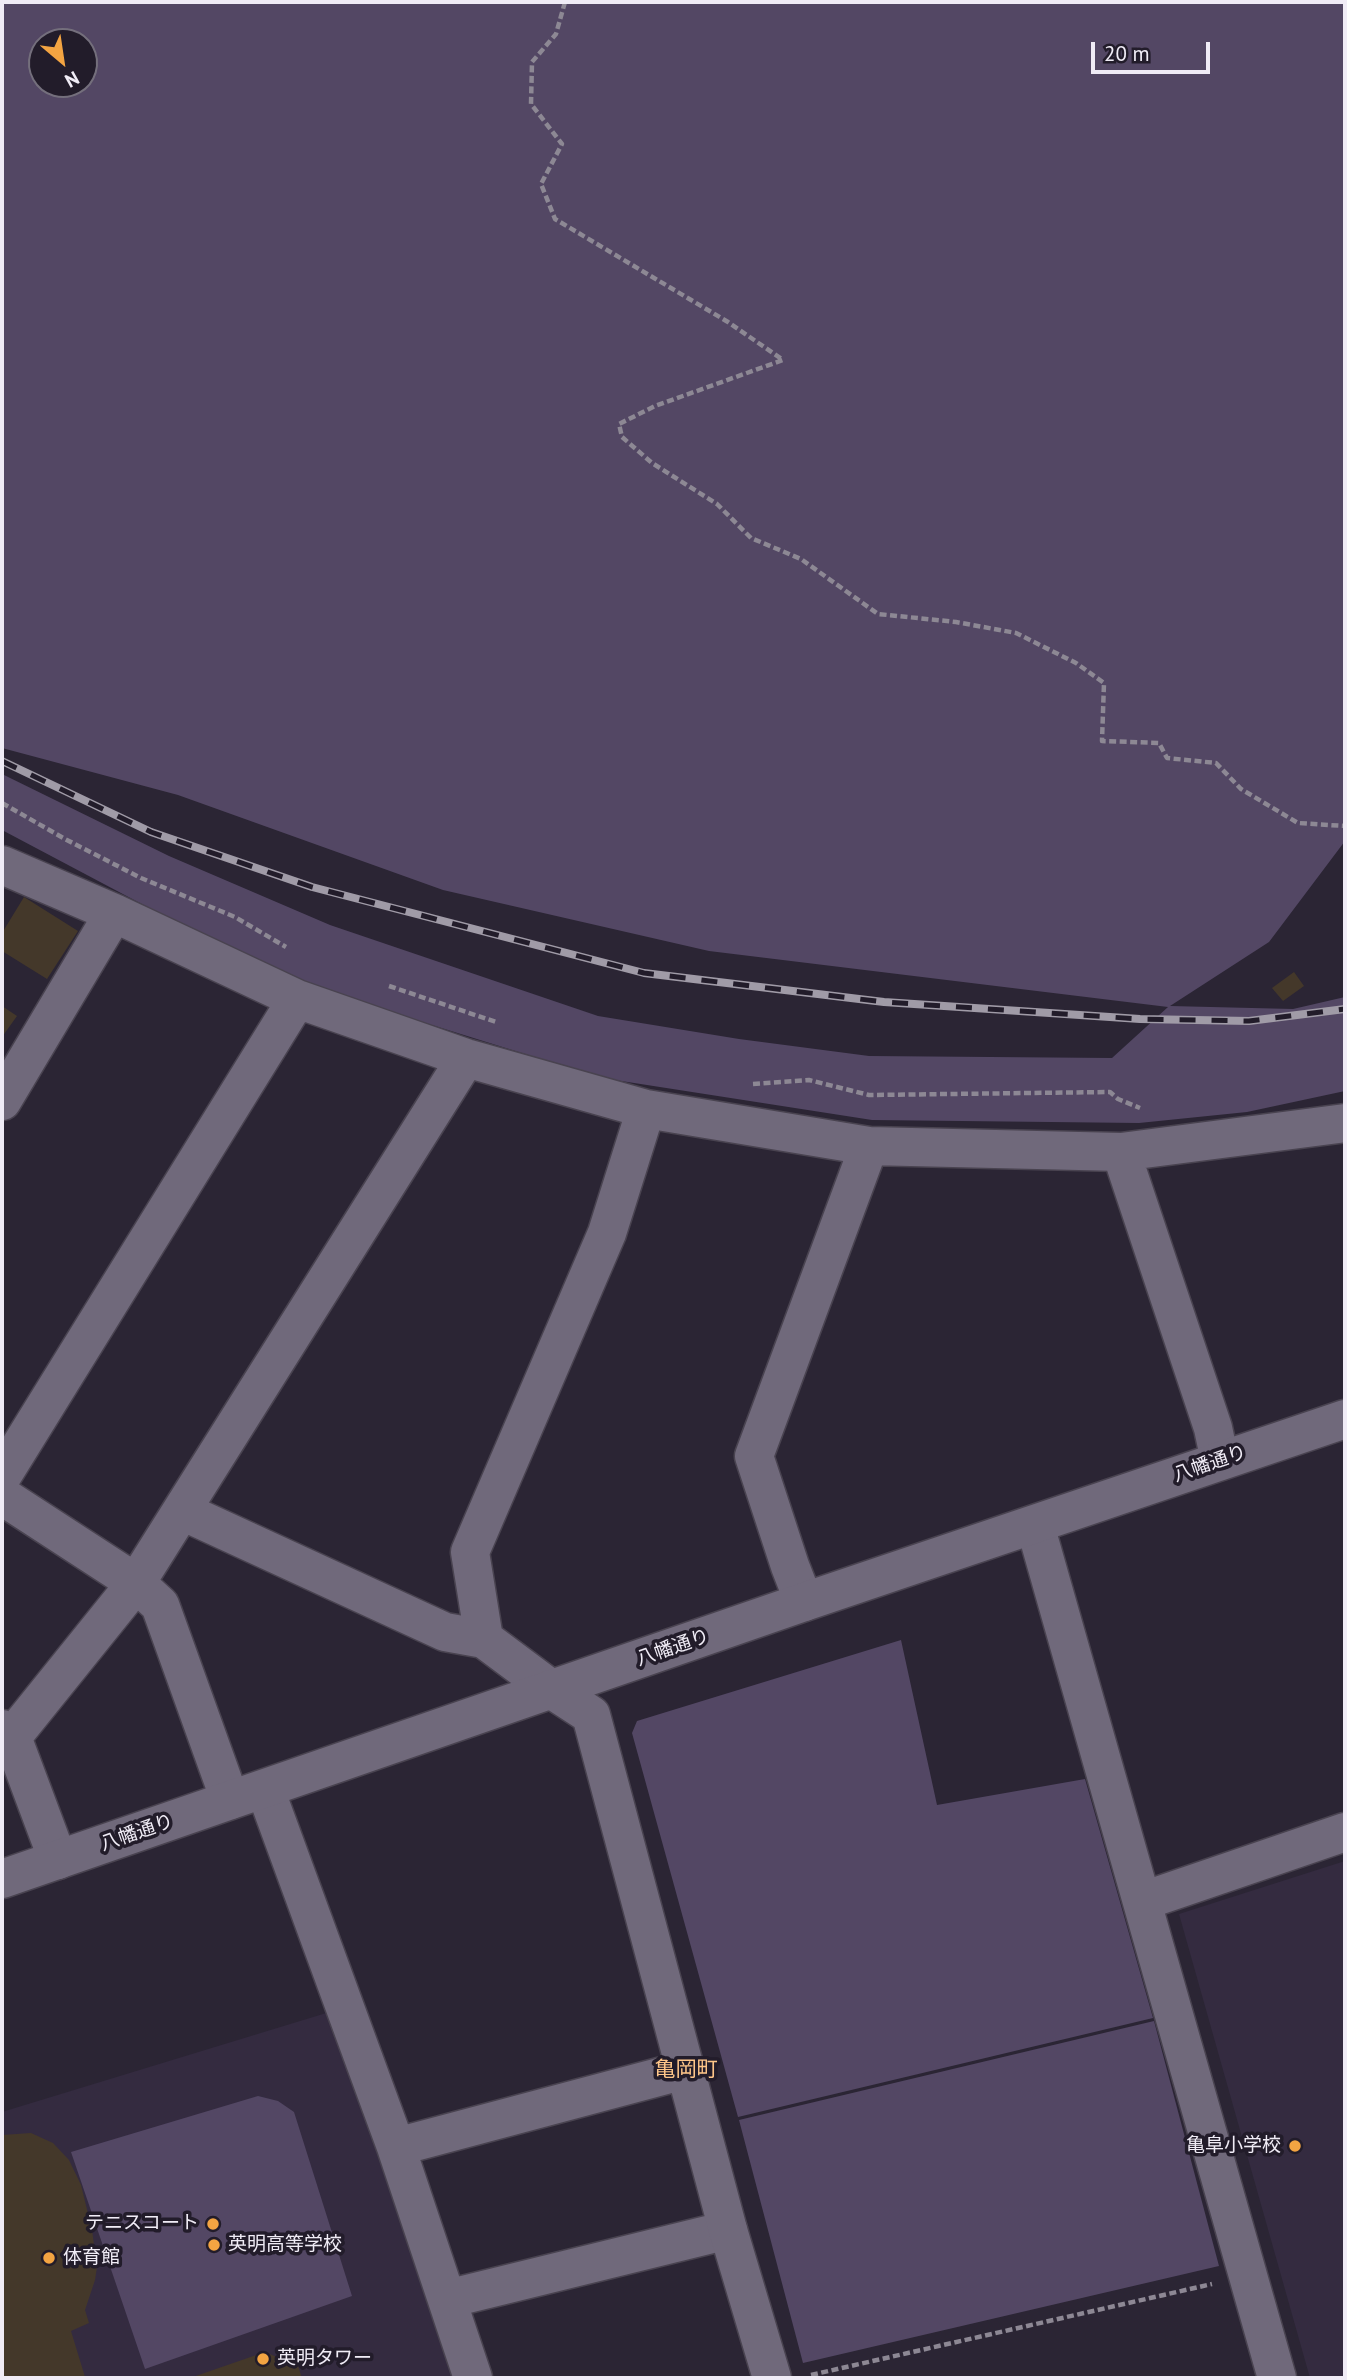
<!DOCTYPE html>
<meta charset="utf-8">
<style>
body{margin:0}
#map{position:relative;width:1347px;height:2380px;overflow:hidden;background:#2b2534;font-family:"PT Sans",sans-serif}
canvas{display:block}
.frame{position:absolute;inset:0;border:4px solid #f0ecf6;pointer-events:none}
.north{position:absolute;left:28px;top:28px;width:70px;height:70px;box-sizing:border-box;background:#221c2a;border:2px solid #746f7c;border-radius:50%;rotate:151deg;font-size:19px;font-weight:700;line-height:28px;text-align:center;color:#f0ecf6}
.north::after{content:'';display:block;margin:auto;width:24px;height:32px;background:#f3a442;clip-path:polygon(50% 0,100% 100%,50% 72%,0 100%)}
.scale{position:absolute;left:1091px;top:42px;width:119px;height:32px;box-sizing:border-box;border:4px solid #f0ecf6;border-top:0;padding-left:9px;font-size:21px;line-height:24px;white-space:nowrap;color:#f0ecf6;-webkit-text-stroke:5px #221c2a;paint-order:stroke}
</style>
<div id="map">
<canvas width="1347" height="2380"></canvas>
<div class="frame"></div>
<div class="north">N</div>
<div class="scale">20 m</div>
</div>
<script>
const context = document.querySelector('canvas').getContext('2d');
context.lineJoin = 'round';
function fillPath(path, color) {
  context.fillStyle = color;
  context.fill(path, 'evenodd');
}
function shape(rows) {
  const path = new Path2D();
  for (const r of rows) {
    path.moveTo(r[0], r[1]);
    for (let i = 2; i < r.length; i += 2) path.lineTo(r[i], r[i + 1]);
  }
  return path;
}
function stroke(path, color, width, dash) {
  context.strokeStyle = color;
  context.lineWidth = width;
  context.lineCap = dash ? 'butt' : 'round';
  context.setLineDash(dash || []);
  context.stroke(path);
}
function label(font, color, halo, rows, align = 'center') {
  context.font = font + ' "PT Sans","Noto Sans JP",sans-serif';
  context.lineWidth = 7;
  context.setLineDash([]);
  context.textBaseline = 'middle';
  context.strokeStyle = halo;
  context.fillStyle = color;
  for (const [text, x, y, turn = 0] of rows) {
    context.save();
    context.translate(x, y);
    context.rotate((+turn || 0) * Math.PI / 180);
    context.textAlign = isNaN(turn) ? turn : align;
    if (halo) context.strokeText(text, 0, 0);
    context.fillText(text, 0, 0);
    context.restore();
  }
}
const built = shape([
 [1345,1861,1345,2378,1310,2378,1179,1914],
 [346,2007,471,2378,2,2378,2,2112]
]);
const green = shape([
 [2,2,1345,2,1345,841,1269,942,1170,1006,1293,1009,1345,997,1345,1091,1247,1112,1139,1123,872,1120,602,1078,313,988,153,910,2,830,2,774,169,856,330,925,598,1016,739,1039,869,1056,1112,1058,1168,1007,709,951,443,890,178,795,2,748],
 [42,42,84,42,84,84,42,84],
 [901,1640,937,1805,1085,1779,1153,2018,738,2117,632,1733,637,1721],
 [1154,2021,1219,2266,803,2363,739,2120],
 [258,2096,278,2101,294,2112,352,2296,145,2369,71,2152]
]);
const building = shape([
 [24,897,78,931,47,979,2,951,2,933],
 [1294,972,1304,986,1283,1001,1272,988],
 [2,1006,17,1016,2,1037],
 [31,2133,53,2143,69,2160,81,2185,92,2230,97,2267,95,2280,85,2310,89,2323,71,2331,85,2377,81,2378,2,2378,2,2135],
 [265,2352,298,2366,302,2378,190,2378]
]);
const path = shape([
 [565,2,556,34,532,62,531,104,562,144,541,184,555,219,728,322,783,360,655,406,619,424,622,437,652,463,717,504,751,538,801,559,878,614,956,622,1016,633,1076,663,1104,683,1102,741,1159,743,1167,758,1216,763,1241,789,1298,823,1345,826],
 [2,803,65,839,141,878,235,917,286,947],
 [389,986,496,1022],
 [753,1084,809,1080,869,1095,1110,1092,1118,1099,1140,1108],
 [811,2375,1212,2284]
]);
const minor = shape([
 [2,865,114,913,297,999,466,1058,646,1109,869,1146,1121,1152,1345,1123],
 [2,1101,114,913],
 [1121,1152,1213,1428,1220,1461],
 [2,1476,297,999],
 [2,1496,136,1583,160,1605,230,1800],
 [182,1511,445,1632,484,1639],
 [1035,1525,1277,2378],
 [804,1602,790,1566,754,1456,869,1146],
 [551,1689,484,1639,470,1552,607,1233,646,1109],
 [2,1729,12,1737,58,1860],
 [12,1737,136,1583,466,1058],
 [265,1789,396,2147,473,2378],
 [1143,1901,1345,1832],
 [396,2147,685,2070],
 [447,2299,728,2230]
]);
const tertiary = shape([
 [551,1689,591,1715,728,2230,772,2378],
 [2,1879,804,1602,1345,1419]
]);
const rail = shape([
 [2,761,151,832,312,887,644,973,884,1002,1140,1019,1249,1021,1345,1009]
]);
const markers = [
 [1295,2146,7,"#f3a442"],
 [213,2224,7,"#f3a442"],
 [214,2245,7,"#f3a442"],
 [49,2258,7,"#f3a442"],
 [263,2359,7,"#f3a442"]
];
const streetNames = [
 ["八幡通り",1210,1464,-19],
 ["八幡通り",673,1648,-19],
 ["八幡通り",137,1833,-19]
];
const poiNames = [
 ["亀阜小学校",1281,2146,"right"],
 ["テニスコート",199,2224,"right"],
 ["英明高等学校",228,2245],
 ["体育館",63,2258],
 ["英明タワー",277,2359]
];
const neighbourhoodNames = [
 ["亀岡町",686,2070]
];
fillPath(built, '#342b40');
fillPath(green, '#534764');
fillPath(building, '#44382a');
stroke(minor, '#494350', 41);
stroke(tertiary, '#494350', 41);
stroke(path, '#8d8894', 4.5, [7, 3.5]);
stroke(minor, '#70697b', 38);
stroke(tertiary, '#70697b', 38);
stroke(rail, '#a09ba7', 8);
stroke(rail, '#221c2a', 5, [16]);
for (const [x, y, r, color] of markers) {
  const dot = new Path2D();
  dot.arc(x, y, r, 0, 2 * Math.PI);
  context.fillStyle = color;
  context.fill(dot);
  stroke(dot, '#221c2a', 2.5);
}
label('19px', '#f0ecf6', '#221c2a', streetNames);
label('19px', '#f0ecf6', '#221c2a', poiNames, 'left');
label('21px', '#fec689', '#221c2a', neighbourhoodNames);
</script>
